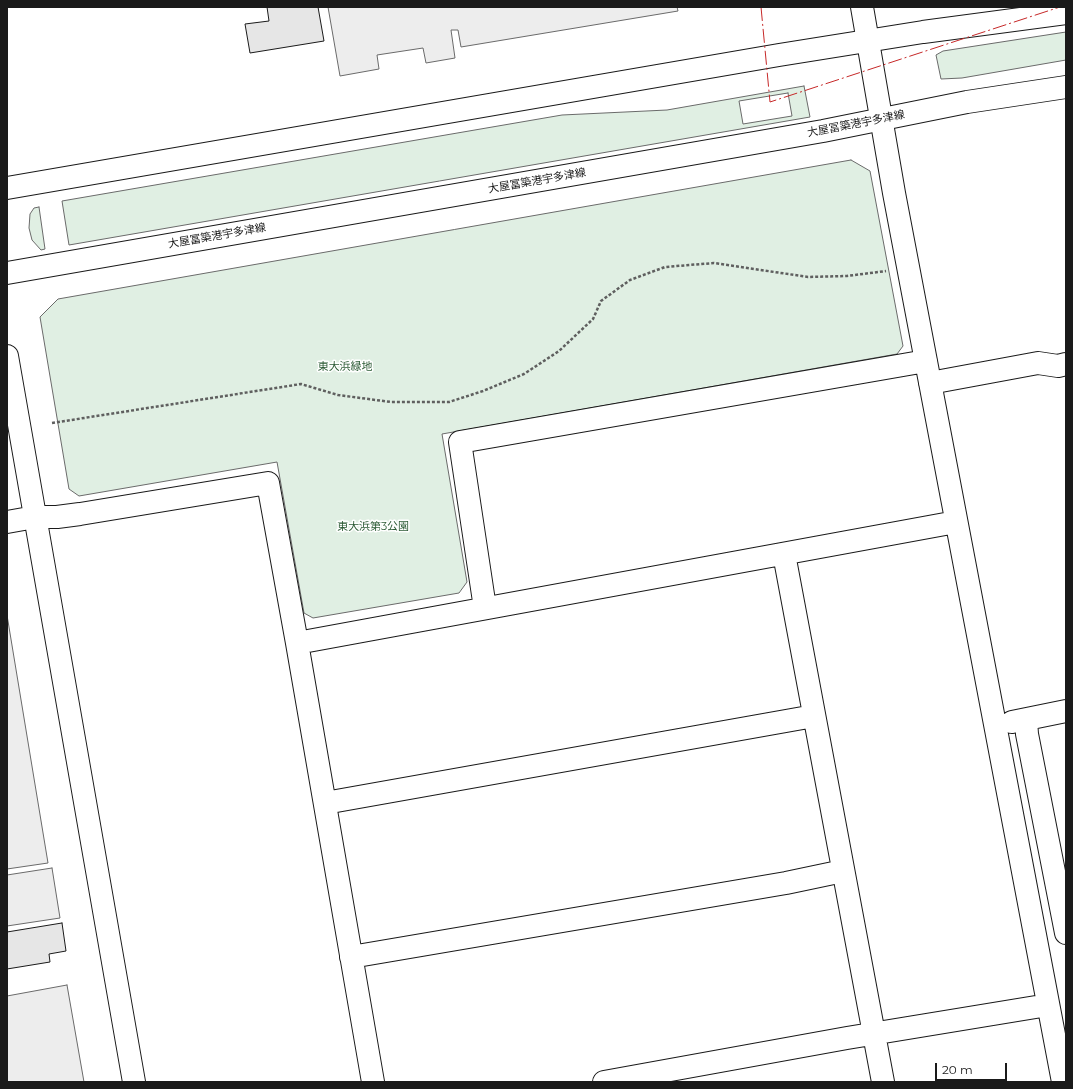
<!DOCTYPE html>
<meta charset="utf-8">
<style>
body{margin:0}
#map{position:relative;width:1073px;height:1089px;overflow:hidden;background:#fff;font-family:Montserrat,sans-serif}
canvas{display:block}
.frame{position:absolute;inset:0;border:8px solid #1a1a1a;pointer-events:none}
.scale{position:absolute;left:935px;top:1063px;width:72px;height:18px;box-sizing:border-box;border:2px solid #1a1a1a;border-top:0;padding-left:5px;font-size:12px;line-height:14px;white-space:nowrap;color:#1a1a1a;-webkit-text-stroke:3px #fff;paint-order:stroke}
</style>
<div id="map">
<canvas width="1073" height="1089"></canvas>
<div class="frame"></div>
<div class="scale">20 m</div>
</div>
<script>
const context = document.querySelector('canvas').getContext('2d');
context.lineJoin = 'round';
function fillPath(path, color) {
  context.fillStyle = color;
  context.fill(path, 'evenodd');
}
function shape(rows) {
  const path = new Path2D();
  for (const r of rows) {
    path.moveTo(r[0], r[1]);
    for (let i = 2; i < r.length; i += 2) path.lineTo(r[i], r[i + 1]);
  }
  return path;
}
function stroke(path, color, width, dash) {
  context.strokeStyle = color;
  context.lineWidth = width;
  context.lineCap = dash ? 'butt' : 'round';
  context.setLineDash(dash || []);
  context.stroke(path);
}
function label(font, color, halo, rows, align = 'center') {
  context.font = font + ' Montserrat,"Noto Sans JP",sans-serif';
  context.lineWidth = 3;
  context.setLineDash([]);
  context.textBaseline = 'middle';
  context.strokeStyle = halo;
  context.fillStyle = color;
  for (const [text, x, y, turn = 0] of rows) {
    context.save();
    context.translate(x, y);
    context.rotate((+turn || 0) * Math.PI / 180);
    context.textAlign = isNaN(turn) ? turn : align;
    if (halo) context.strokeText(text, 0, 0);
    context.fillText(text, 0, 0);
    context.restore();
  }
}
const green = shape([
 [1066,32,1066,60,962,78,941,79,936,55,943,51,1066,32],
 [804,86,810,117,69,245,62,201,562,115,667,110,804,86],
 [788,93,792,116,743,124,739,101,788,93],
 [851,160,870,171,903,346,897,354,442,434,467,582,459,593,313,618,304,613,277,462,79,496,69,489,40,317,58,299,851,160],
 [39,207,45,249,41,250,32,240,29,228,30,214,34,208,39,207]
]);
const parking = shape([
 [328,7,677,7,678,11,461,47,458,30,451,30,455,58,426,63,423,48,377,55,379,69,340,76,328,7],
 [7,615,48,863,7,869,7,615],
 [52,868,60,918,7,926,7,875,52,868],
 [67,985,84,1082,7,1082,7,996,67,985]
]);
const building = shape([
 [267,7,318,7,324,41,250,53,245,24,269,21,267,7],
 [62,923,66,951,49,954,50,962,7,969,7,932,62,923]
]);
const path = shape([
 [52,423,301,384,338,395,391,402,449,402,483,391,524,374,559,351,593,319,601,301,630,280,665,267,714,263,808,277,847,276,886,271]
]);
const minor = shape([
 [862,7,894,193,1063,1082],
 [7,356,134,1082],
 [930,383,1038,363,1058,366,1066,364],
 [7,522,35,517,57,517,80,514,268,483,297,643,373,1082],
 [784,554,883,1082],
 [485,608,460,442,926,361],
 [297,643,956,522],
 [1026,720,1027,734,1066,933],
 [1012,722,1066,711],
 [325,803,814,716],
 [351,957,786,883,843,871],
 [604,1082,847,1038,1048,1005]
]);
const major = shape([
 [7,188,779,55,923,32,1066,13],
 [7,273,823,131,967,102,1066,87]
]);
const power = shape([
 [761,7,770,102,1060,7]
]);
const streetNames = [
 ["大屋冨築港宇多津線",856,124,-11],
 ["大屋冨築港宇多津線",537,181,-10],
 ["大屋冨築港宇多津線",217,236,-10]
];
const parkNames = [
 ["東大浜緑地",345,367],
 ["東大浜第3公園",373,527]
];
fillPath(green, '#e0efe3');
stroke(green, '#6a6a6a', 1);
fillPath(parking, '#ededed');
stroke(parking, '#6a6a6a', 1);
fillPath(building, '#e6e6e6');
stroke(building, '#1a1a1a', 1);
stroke(minor, '#1a1a1a', 24);
stroke(major, '#1a1a1a', 24);
stroke(path, '#5f5f5f', 2.5, [3, 2]);
stroke(minor, '#fff', 22);
stroke(major, '#fff', 22);
stroke(power, '#c62828', 1, [14, 3, 2, 3]);
label('11px', '#1a1a1a', '#fff', streetNames);
label('11px', '#2b5a34', '#fff', parkNames);
</script>
